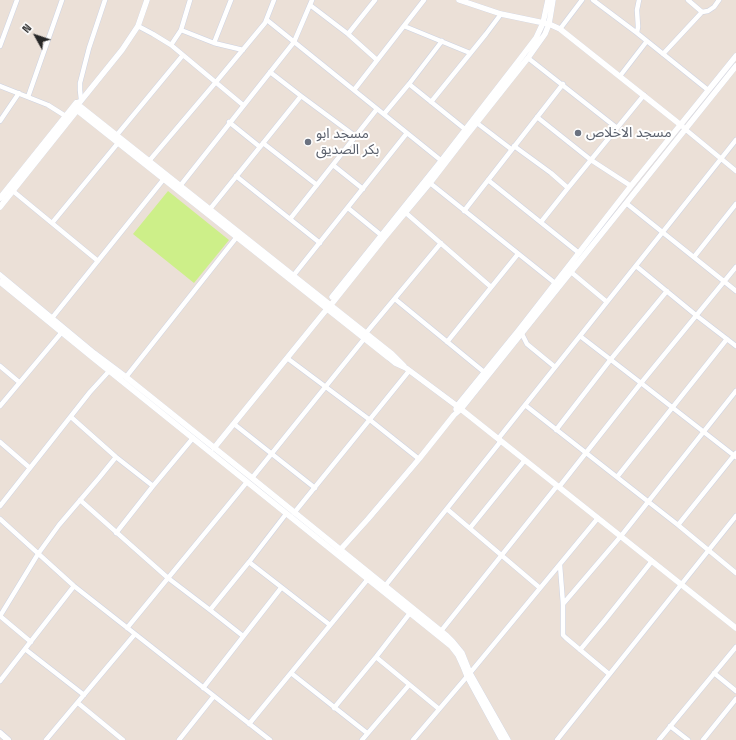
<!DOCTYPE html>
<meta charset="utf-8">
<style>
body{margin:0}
#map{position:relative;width:736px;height:740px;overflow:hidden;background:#ebe0d7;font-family:"Space Grotesk",sans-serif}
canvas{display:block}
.north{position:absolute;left:16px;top:16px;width:40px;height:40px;-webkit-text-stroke:3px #fff;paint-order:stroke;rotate:310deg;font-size:11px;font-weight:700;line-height:16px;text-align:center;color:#272727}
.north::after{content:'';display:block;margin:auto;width:14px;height:18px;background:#272727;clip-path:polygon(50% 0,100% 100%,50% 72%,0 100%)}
</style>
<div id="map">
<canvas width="736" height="740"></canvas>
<div class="north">N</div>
</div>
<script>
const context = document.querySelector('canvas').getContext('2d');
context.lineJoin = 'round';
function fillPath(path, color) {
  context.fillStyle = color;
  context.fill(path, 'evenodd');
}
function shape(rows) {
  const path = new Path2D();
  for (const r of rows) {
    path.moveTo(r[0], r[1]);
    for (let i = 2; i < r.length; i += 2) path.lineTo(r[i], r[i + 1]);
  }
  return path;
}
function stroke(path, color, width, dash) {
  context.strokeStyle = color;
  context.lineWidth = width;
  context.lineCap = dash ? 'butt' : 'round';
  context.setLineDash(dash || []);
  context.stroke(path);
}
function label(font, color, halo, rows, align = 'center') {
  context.font = font + ' "Space Grotesk","Noto Sans Arabic",sans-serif';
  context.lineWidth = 4;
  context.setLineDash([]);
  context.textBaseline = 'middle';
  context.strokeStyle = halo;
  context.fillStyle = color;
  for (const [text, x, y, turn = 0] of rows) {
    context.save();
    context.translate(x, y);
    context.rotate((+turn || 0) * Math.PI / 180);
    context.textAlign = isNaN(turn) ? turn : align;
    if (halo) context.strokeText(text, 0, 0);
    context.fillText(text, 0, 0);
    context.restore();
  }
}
const pitch = shape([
 [168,191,229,240,194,283,133,234]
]);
const minor = shape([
 [593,0,637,33,708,90],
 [688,0,702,12,708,11,714,7,719,0],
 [310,5,348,34,377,60],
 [267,20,443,162],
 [138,26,153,34,171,45,243,105],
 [404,26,470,53],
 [560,29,582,0],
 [181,30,214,43,243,50],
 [637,33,638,27,637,10,639,0],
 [348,34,375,0],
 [214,43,231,0],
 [171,45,181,30,190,0],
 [0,46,17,0],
 [663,54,702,12],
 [528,58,617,128],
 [270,72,301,96,355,136],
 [620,76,647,41],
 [409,84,466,130],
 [0,86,48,105,67,117],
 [354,90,424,0],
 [28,97,62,0],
 [81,100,80,90,80,83,89,48,105,0],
 [431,102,486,34,501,14],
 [384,114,409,84,442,41],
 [537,117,591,160,631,186],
 [0,121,19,93],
 [229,122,260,147],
 [477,123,511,149],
 [685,129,736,171],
 [116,136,183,55],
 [263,143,317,185],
 [514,146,551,173,568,188],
 [149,161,216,82,265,23,274,0],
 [333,165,363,189],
 [236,176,320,243],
 [488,180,579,253],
 [430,183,555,283],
 [180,186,294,42,312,0],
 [13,191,98,261],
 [626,203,736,291],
 [348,208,381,235],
 [210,209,301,96],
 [464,211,563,84],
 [406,213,491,287],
 [290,219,377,109],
 [541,222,568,188,644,95],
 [52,223,118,143],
 [694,257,736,204],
 [636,266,697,316,736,346],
 [571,272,607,302],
 [293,276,407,133],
 [395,299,484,372],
 [52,318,163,180],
 [366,333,441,243],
 [522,334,527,344,555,367],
 [580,336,641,383,736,457],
 [447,342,518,254],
 [287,358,370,420,419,459],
 [0,366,19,382],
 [126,377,236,238],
 [525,405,678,525,736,573],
 [0,406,62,332],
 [71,417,116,457,153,486],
 [234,424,315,488],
 [556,430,611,359,667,291],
 [498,439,736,140],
 [0,442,30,468],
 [617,477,727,339],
 [252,478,364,339],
 [559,487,641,383,736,267],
 [80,500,168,578,210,610,243,636],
 [0,506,90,392,111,369],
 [447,509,540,588],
 [294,513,409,371],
 [0,519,74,586,270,740],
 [678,525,736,453],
 [470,528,525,460],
 [116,533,153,486,193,438],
 [249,562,330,625],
 [560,565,563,604,563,635,566,638,609,674],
 [385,586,501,441],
 [563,604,621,536,736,391],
 [210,610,249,562,286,514],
 [0,616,38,554,59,525,99,478,116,457],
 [0,616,31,642],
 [127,628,247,482],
 [441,631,557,486],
 [25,649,84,695],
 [580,650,605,620,652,561],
 [376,657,439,709],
 [291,673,367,733],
 [714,673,736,691],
 [0,681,74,586],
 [203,688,281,588],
 [78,703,123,740],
 [334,708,376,657,410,613],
 [249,724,368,579],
 [670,726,688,740],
 [46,740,135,634],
 [179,740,214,696],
 [362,740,409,685],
 [413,740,470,673,598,518],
 [557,740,736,516],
 [659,740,736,647],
 [703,740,736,699]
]);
const tertiary = shape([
 [459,0,501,14,549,24,560,29,682,126],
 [76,103,392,354,404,366],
 [73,107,389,358,395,363,406,368,457,406,736,628],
 [0,198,76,103,80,102,122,50,138,26,147,0],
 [0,207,79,108],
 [0,275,94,353,126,377,252,478,447,636,453,642,462,653,470,673,508,740],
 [0,282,92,357,451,646,458,655,463,666,467,676,502,740],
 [332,297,441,161,520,59,536,38,543,23,548,0],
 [330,306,385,237,430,183,467,135,528,58,545,34,549,24,553,0],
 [456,409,457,406,518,331,631,186,736,56],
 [214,448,322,315,327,309],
 [340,550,368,519,419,459,454,415,461,409,736,66]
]);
const secondary = shape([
 [0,733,8,740]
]);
const markers = [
 [578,133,4,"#6b7280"],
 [308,142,4,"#6b7280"]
];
const worshipNames = [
 ["مسجد الاخلاص",586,133],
 ["مسجد ابو",316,134],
 ["بكر الصديق",316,150]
];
fillPath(pitch, '#cdef89');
stroke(minor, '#ccd2e2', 5.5);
stroke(tertiary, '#ccd2e2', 6);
stroke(secondary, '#ccd2e2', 7);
stroke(minor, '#fff', 4.5);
stroke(tertiary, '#fff', 5.5);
stroke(secondary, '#fff', 6);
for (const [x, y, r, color] of markers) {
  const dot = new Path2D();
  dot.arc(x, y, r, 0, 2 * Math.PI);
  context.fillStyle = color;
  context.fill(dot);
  stroke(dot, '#fff', 1.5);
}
label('14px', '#5b616d', '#fff', worshipNames, 'left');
</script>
